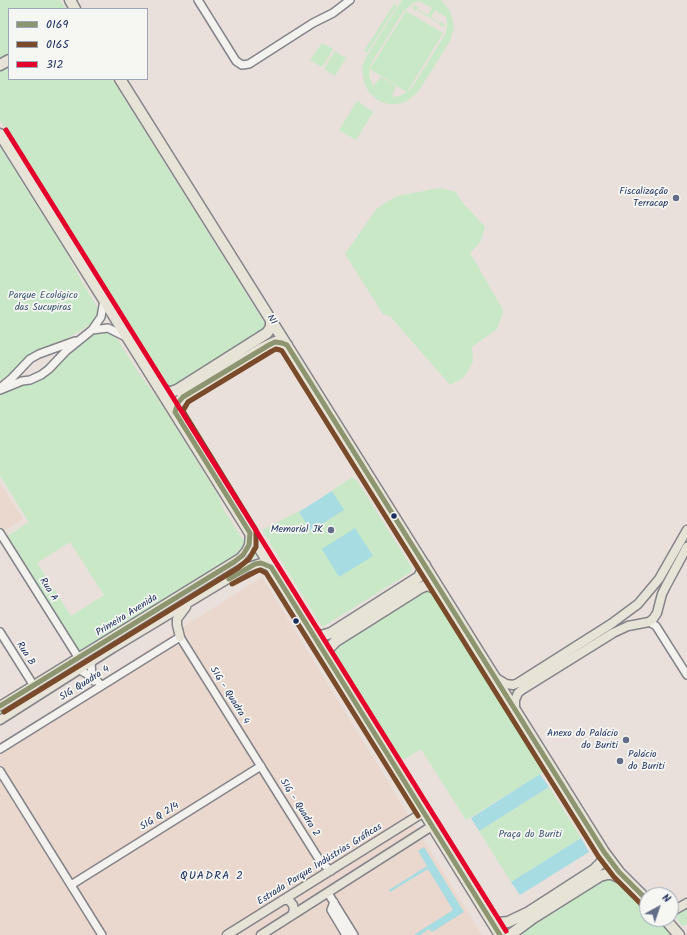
<!DOCTYPE html>
<meta charset="utf-8">
<style>
body{margin:0}
#map{position:relative;width:687px;height:935px;overflow:hidden;background:#e9e0db;font-family:Kalam,sans-serif}
canvas{display:block}
.legend{position:absolute;left:8px;top:8px;width:140px;height:72px;box-sizing:border-box;background:#f6f6f2;border:1px solid #9ea6b7;margin:0;padding:5px 7px;list-style:none;font-size:12px;color:#1b2f5e}
.legend li{display:flex;align-items:center;gap:8px;height:20px}
.legend b{width:20px;border:1px solid #9ea6b7}
.north{position:absolute;left:639px;top:887px;width:40px;height:40px;box-sizing:border-box;background:#f6f6f2;border:1px solid #9ea6b7;border-radius:50%;rotate:40deg;font-size:11px;font-weight:700;line-height:16px;text-align:center;color:#1b2f5e}
.north::after{content:'';display:block;margin:auto;width:14px;height:18px;background:#636d8a;clip-path:polygon(50% 0,100% 100%,50% 72%,0 100%)}
</style>
<div id="map">
<canvas width="687" height="935"></canvas>
<ul class="legend">
<li><b style="height:5px;background:#8d9570"></b>0169</li>
<li><b style="height:5px;background:#7a4b2a"></b>0165</li>
<li><b style="height:5px;background:#e4002b"></b>312</li>
</ul>
<div class="north">N</div>
</div>
<script>
const context = document.querySelector('canvas').getContext('2d');
context.lineJoin = 'round';
function fillPath(path, color) {
  context.fillStyle = color;
  context.fill(path, 'evenodd');
}
function shape(rows) {
  const path = new Path2D();
  for (const r of rows) {
    path.moveTo(r[0], r[1]);
    for (let i = 2; i < r.length; i += 2) path.lineTo(r[i], r[i + 1]);
  }
  return path;
}
function stroke(path, color, width, dash) {
  context.strokeStyle = color;
  context.lineWidth = width;
  context.lineCap = dash ? 'butt' : 'round';
  context.setLineDash(dash || []);
  context.stroke(path);
}
function label(font, color, halo, rows, align = 'center') {
  context.font = font + ' Kalam,sans-serif';
  context.lineWidth = 3.5;
  context.setLineDash([]);
  context.textBaseline = 'middle';
  context.strokeStyle = halo;
  context.fillStyle = color;
  for (const [text, x, y, turn = 0] of rows) {
    context.save();
    context.translate(x, y);
    context.rotate((+turn || 0) * Math.PI / 180);
    context.textAlign = isNaN(turn) ? turn : align;
    if (halo) context.strokeText(text, 0, 0);
    context.fillText(text, 0, 0);
    context.restore();
  }
}
const built = shape([
 [0,483,23,519,2,532,0,528],
 [262,577,482,935,0,935,0,744]
]);
const green = shape([
 [0,0,60,0,66,9,9,9,9,55,0,61],
 [402,0,441,0,450,11,453,20,454,28,450,41,418,92,407,101,398,104,388,104,379,101,368,91,364,82,362,68,365,59],
 [419,1,432,8,428,15,417,9,418,7,414,5,412,8,416,11,417,10,440,24,439,25,444,27,445,24,441,22,440,23,431,17,435,10,446,17,447,25,446,33,411,89,400,96,392,97,396,86,381,77,373,86,369,76,370,68,373,60,403,12,412,4],
 [394,4,397,6,367,53,364,51],
 [406,11,443,33,407,92,370,69],
 [322,43,333,49,322,67,310,60],
 [335,51,346,58,335,76,324,69],
 [9,62,9,79,112,79,267,327,168,389,0,120,0,68],
 [357,101,373,112,356,140,339,130],
 [0,147,66,252,78,275,99,310,96,322,53,346,46,347,31,353,15,370,0,381],
 [440,188,456,192,462,202,485,227,481,241,470,253,502,308,503,313,497,329,472,347,473,361,468,371,463,378,450,385,390,316,383,314,345,254,377,208,397,196],
 [101,330,114,334,140,375,156,396,219,497,222,507,244,541,245,547,243,552,107,637,97,641,81,650,77,649,6,537,29,522,0,476,0,393,26,382,60,359,79,344],
 [70,542,104,595,71,616,37,563],
 [352,477,358,482,412,568,411,572,324,626,321,625,262,530,311,505],
 [253,552,256,557,117,644,114,639],
 [426,588,431,590,545,771,466,820,421,749,405,759,402,759,399,757,333,652,334,646,365,627,369,628,393,612,394,608],
 [109,643,110,645,94,655,84,664,54,682,53,679,70,669,80,660],
 [46,681,49,686,0,716,0,710],
 [549,787,581,838,511,882,479,831],
 [607,876,613,876,647,909,647,919,656,919,672,935,513,935],
 [687,909,687,923,684,926,682,925,677,920,677,915]
]);
const water = shape([
 [332,491,344,510,311,531,299,512],
 [355,528,373,556,339,577,322,549],
 [540,774,549,787,479,831,471,818],
 [581,838,589,852,520,895,511,882],
 [424,847,464,912,432,932,429,929,420,935,415,935,415,934,453,910,428,869,390,892,389,890,427,866,418,851]
]);
const minor = shape([
 [198,0,236,61,242,65,249,64,313,23,333,13,350,0],
 [92,330,108,328,126,337],
 [0,388,12,378,30,359,39,354,75,341],
 [0,390,22,381,30,380,41,375,49,369,66,351,92,330,101,317,104,300],
 [0,533,78,657],
 [649,622,656,626,687,675],
 [0,632,34,686],
 [91,663,92,675,101,685],
 [80,670,90,676,94,681],
 [0,749,180,637,320,861,331,871],
 [0,771,102,935],
 [71,885,261,766],
 [328,893,354,935],
 [334,902,331,910,346,935]
]);
const major = shape([
 [180,637,177,625,177,619,186,607],
 [496,678,506,684,513,685,518,683,611,624,638,604,659,579,687,530],
 [0,706,240,558,246,551,249,545,250,533],
 [515,709,515,700,518,693,523,689,613,633,628,626,649,622,653,619,657,613,662,594,666,586,687,547],
 [0,720,113,648,246,568,261,563,271,567],
 [283,900,289,900,293,905,294,910,292,915],
 [671,912,687,903],
 [227,935,424,812],
 [261,935,432,826]
]);
const highway = shape([
 [70,0,75,9],
 [0,65,9,60],
 [120,79,604,852,619,872,647,900],
 [0,134,312,632,500,935],
 [159,387,168,392,171,392,177,390,267,333,271,327,271,320],
 [175,412,178,403,183,397,261,349,275,342,278,342,287,345],
 [312,632,321,636,331,633,419,577,425,565],
 [327,656,329,648,336,641,420,588,427,585,440,590],
 [665,919,679,935],
 [492,921,499,923,508,922,529,912,594,870,602,862,604,852],
 [510,935,533,918,600,876,607,874,612,874,623,879]
]);
const bus1 = shape([
 [229,579,255,564,261,563,271,567,500,935],
 [0,706,234,562,243,555,249,545,250,533,175,412,178,403,183,397,269,345,275,342,282,343,287,345,604,852,619,872,647,900]
]);
const bus2 = shape([
 [232,584,257,571,260,570,266,573,418,816],
 [4,712,238,568,249,559,256,547,256,530,183,411,188,402,272,351,276,349,280,350,282,351,598,856,614,877,642,905]
]);
const bus3 = shape([
 [6,130,506,931]
]);
const markers = [
 [676,198,4,"#636d8a"],
 [394,516,3.5,"#1b2f5e"],
 [331,530,4,"#636d8a"],
 [296,621,3.5,"#1b2f5e"],
 [626,740,4,"#636d8a"],
 [620,761,4,"#636d8a"]
];
const poiNames = [
 ["Fiscalização",668,192],
 ["Terracap",668,204],
 ["Memorial JK",323,530],
 ["Anexo do Palácio",618,734],
 ["do Buriti",618,746],
 ["Palácio",628,755,"left"],
 ["do Buriti",628,767,"left"]
];
const parkNames = [
 ["Parque Ecológico",43,296],
 ["das Sucupiras",43,308],
 ["Praça do Buriti",530,835]
];
const streetNames = [
 ["N1",271,320,58],
 ["Rua A",48,590,58],
 ["Primeira Avenida",127,616,-32],
 ["Rua B",25,654,58],
 ["SIG Quadra 4",85,684,-32],
 ["SIG - Quadra 4",229,696,58],
 ["SIG - Quadra 2",299,808,58],
 ["SIG Q 2/4",160,817,-32],
 ["Estrada Parque Indústrias Gráficas",320,865,-32]
];
const quarterNames = [
 ["QUADRA 2",212,877]
];
fillPath(built, '#ead7cd');
fillPath(green, '#c8e8c7');
fillPath(water, '#a7dce3');
stroke(minor, '#84848a', 10);
stroke(major, '#84848a', 11);
stroke(highway, '#84848a', 13);
stroke(minor, '#f3f2ef', 7);
stroke(major, '#e7e3d6', 8);
stroke(highway, '#e7e3d6', 10);
stroke(bus1, '#8d9570', 5);
stroke(bus2, '#7a4b2a', 5);
stroke(bus3, '#e4002b', 5);
for (const [x, y, r, color] of markers) {
  const dot = new Path2D();
  dot.arc(x, y, r, 0, 2 * Math.PI);
  context.fillStyle = color;
  context.fill(dot);
  stroke(dot, '#f6f6f2', 1.5);
}
label('10px', '#1b2f5e', '#f6f6f2', poiNames, 'right');
label('10px', '#385570', '#f6f6f2', parkNames);
label('10px', '#1b2f5e', '#f6f6f2', streetNames);
context.letterSpacing = '1px';
label('12px', '#1b2f5e', '#f6f6f2', quarterNames);
context.letterSpacing = '0px';
</script>
